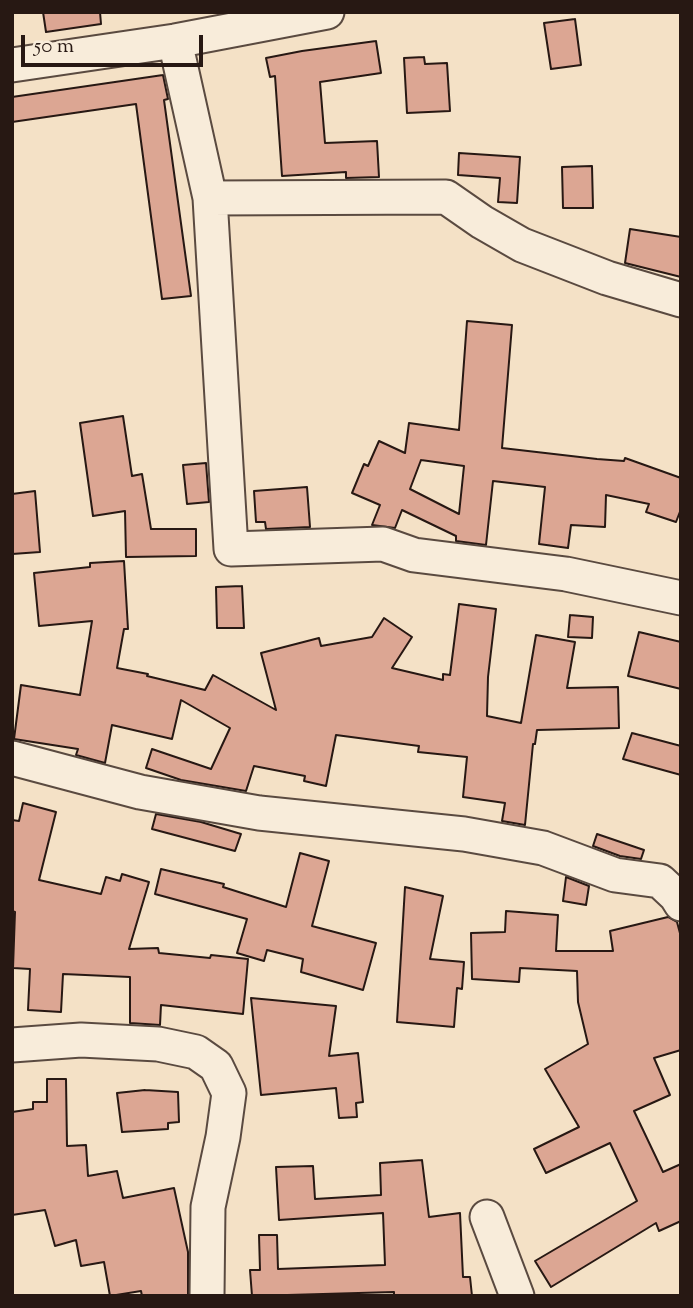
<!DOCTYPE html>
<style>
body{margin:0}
#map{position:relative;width:693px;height:1308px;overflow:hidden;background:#f4e1c6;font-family:"Sorts Mill Goudy",serif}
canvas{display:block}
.frame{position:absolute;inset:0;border:14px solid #271813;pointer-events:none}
.scale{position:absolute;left:21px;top:35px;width:182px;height:32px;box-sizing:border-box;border:4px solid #271813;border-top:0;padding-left:9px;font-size:21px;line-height:24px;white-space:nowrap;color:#271813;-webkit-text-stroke:5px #f8ecda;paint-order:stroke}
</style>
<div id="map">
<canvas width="693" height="1308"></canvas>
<div class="frame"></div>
<div class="scale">50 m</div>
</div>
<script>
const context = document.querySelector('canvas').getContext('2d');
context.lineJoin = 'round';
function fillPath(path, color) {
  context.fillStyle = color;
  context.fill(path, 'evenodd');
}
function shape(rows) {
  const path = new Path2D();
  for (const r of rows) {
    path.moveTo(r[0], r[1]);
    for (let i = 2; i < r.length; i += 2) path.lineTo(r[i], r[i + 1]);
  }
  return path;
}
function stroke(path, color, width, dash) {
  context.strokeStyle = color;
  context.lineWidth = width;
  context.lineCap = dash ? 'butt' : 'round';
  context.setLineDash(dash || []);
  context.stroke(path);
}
const building = shape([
 [43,12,100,12,101,24,46,32,43,12],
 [575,19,581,65,551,69,544,23,575,19],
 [376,41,381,73,320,82,325,143,377,141,379,177,346,178,346,172,282,176,275,76,270,77,266,58,302,51,376,41],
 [424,57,425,64,447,63,450,111,407,113,404,58,424,57],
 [163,75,168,99,164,100,191,296,162,299,136,104,12,122,12,97,163,75],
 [459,153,520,157,517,203,498,202,500,178,458,175,459,153],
 [592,166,593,208,563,208,562,167,592,166],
 [630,229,681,237,681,277,625,263,630,229],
 [467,321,512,325,502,448,597,459,624,461,625,458,681,478,681,509,676,522,646,512,649,504,606,495,605,527,571,525,568,548,539,544,545,487,493,481,486,545,456,541,456,536,402,510,395,528,372,525,380,505,352,493,364,464,368,466,379,441,405,453,409,423,459,430,467,321],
 [421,460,464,466,459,514,410,489,421,460],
 [123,416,132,476,142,474,151,529,196,529,196,556,126,557,125,511,93,516,80,423,123,416],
 [206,463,209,502,187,504,183,465,206,463],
 [307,487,310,527,266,529,265,522,256,522,254,491,307,487],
 [35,491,40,552,12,554,12,494,35,491],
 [124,561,128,629,124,629,117,668,148,674,147,676,205,690,213,675,276,710,261,653,319,638,321,646,372,637,384,618,412,637,392,668,443,680,443,674,450,675,459,604,496,609,488,677,487,716,521,723,536,635,575,642,567,688,618,687,619,728,537,730,535,744,533,744,525,825,502,821,505,803,463,797,467,757,418,752,419,746,336,735,326,786,304,781,305,776,254,766,246,791,181,780,146,768,152,749,211,769,230,728,181,700,172,739,112,725,105,763,76,755,78,749,14,739,21,685,80,695,92,621,39,626,34,573,90,567,90,563,124,561],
 [242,586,244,628,217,628,216,587,242,586],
 [570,615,593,617,592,638,568,637,570,615],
 [639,632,681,642,681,689,628,676,639,632],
 [632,733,681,746,681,775,623,759,632,733],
 [23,803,56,812,39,880,101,894,106,877,120,881,122,874,149,882,129,949,158,948,159,953,210,958,211,955,248,959,243,1014,161,1005,160,1025,130,1023,130,977,63,974,61,1012,28,1010,30,969,13,968,15,912,12,911,12,820,19,821,23,803],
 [156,814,201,822,241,834,235,851,152,829,156,814],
 [597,834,644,850,641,859,620,856,593,846,597,834],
 [300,853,329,861,312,926,376,943,363,990,301,972,303,959,267,950,264,961,237,953,247,919,155,894,161,869,224,884,223,887,286,907,300,853],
 [566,877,589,886,586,905,563,901,566,877],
 [405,887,443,896,430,959,464,962,462,989,457,988,454,1027,397,1022,405,887],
 [506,911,558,915,556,951,613,951,610,931,668,917,677,922,681,937,681,1050,654,1058,670,1095,634,1111,663,1172,681,1164,681,1221,659,1231,656,1223,551,1287,535,1261,637,1201,610,1143,546,1173,534,1149,579,1127,545,1069,588,1044,578,1002,577,971,520,968,519,982,472,979,471,933,505,932,506,911],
 [251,998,336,1006,329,1056,358,1053,363,1102,356,1103,357,1117,339,1118,336,1088,261,1095,251,998],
 [47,1079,66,1079,67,1146,86,1145,88,1176,117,1171,123,1198,174,1188,188,1252,188,1296,142,1296,141,1291,110,1296,104,1262,81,1266,76,1240,55,1246,45,1210,12,1215,12,1112,33,1109,33,1102,47,1102,47,1079],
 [145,1090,178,1092,179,1122,168,1123,168,1129,122,1132,117,1093,145,1090],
 [422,1160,429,1217,460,1213,463,1277,470,1277,472,1296,394,1296,394,1292,252,1296,250,1270,260,1270,259,1235,277,1235,278,1269,385,1265,383,1213,279,1220,276,1167,313,1166,315,1199,381,1195,380,1163,422,1160]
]);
const minor = shape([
 [175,41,210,198,231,549,383,544,414,555,566,574,681,598],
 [12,65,175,41,327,12],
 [210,198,446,197,482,222,522,245,607,278,681,300],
 [12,758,140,792,259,813,464,834,543,848,615,875,660,881,676,896,681,904],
 [12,1045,81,1040,158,1044,196,1052,216,1066,229,1093,223,1137,208,1207,207,1296],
 [487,1217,517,1296]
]);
fillPath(building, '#dca693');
stroke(building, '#271813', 2);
stroke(minor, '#5a4a40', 37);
stroke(minor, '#f8ecda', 33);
</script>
